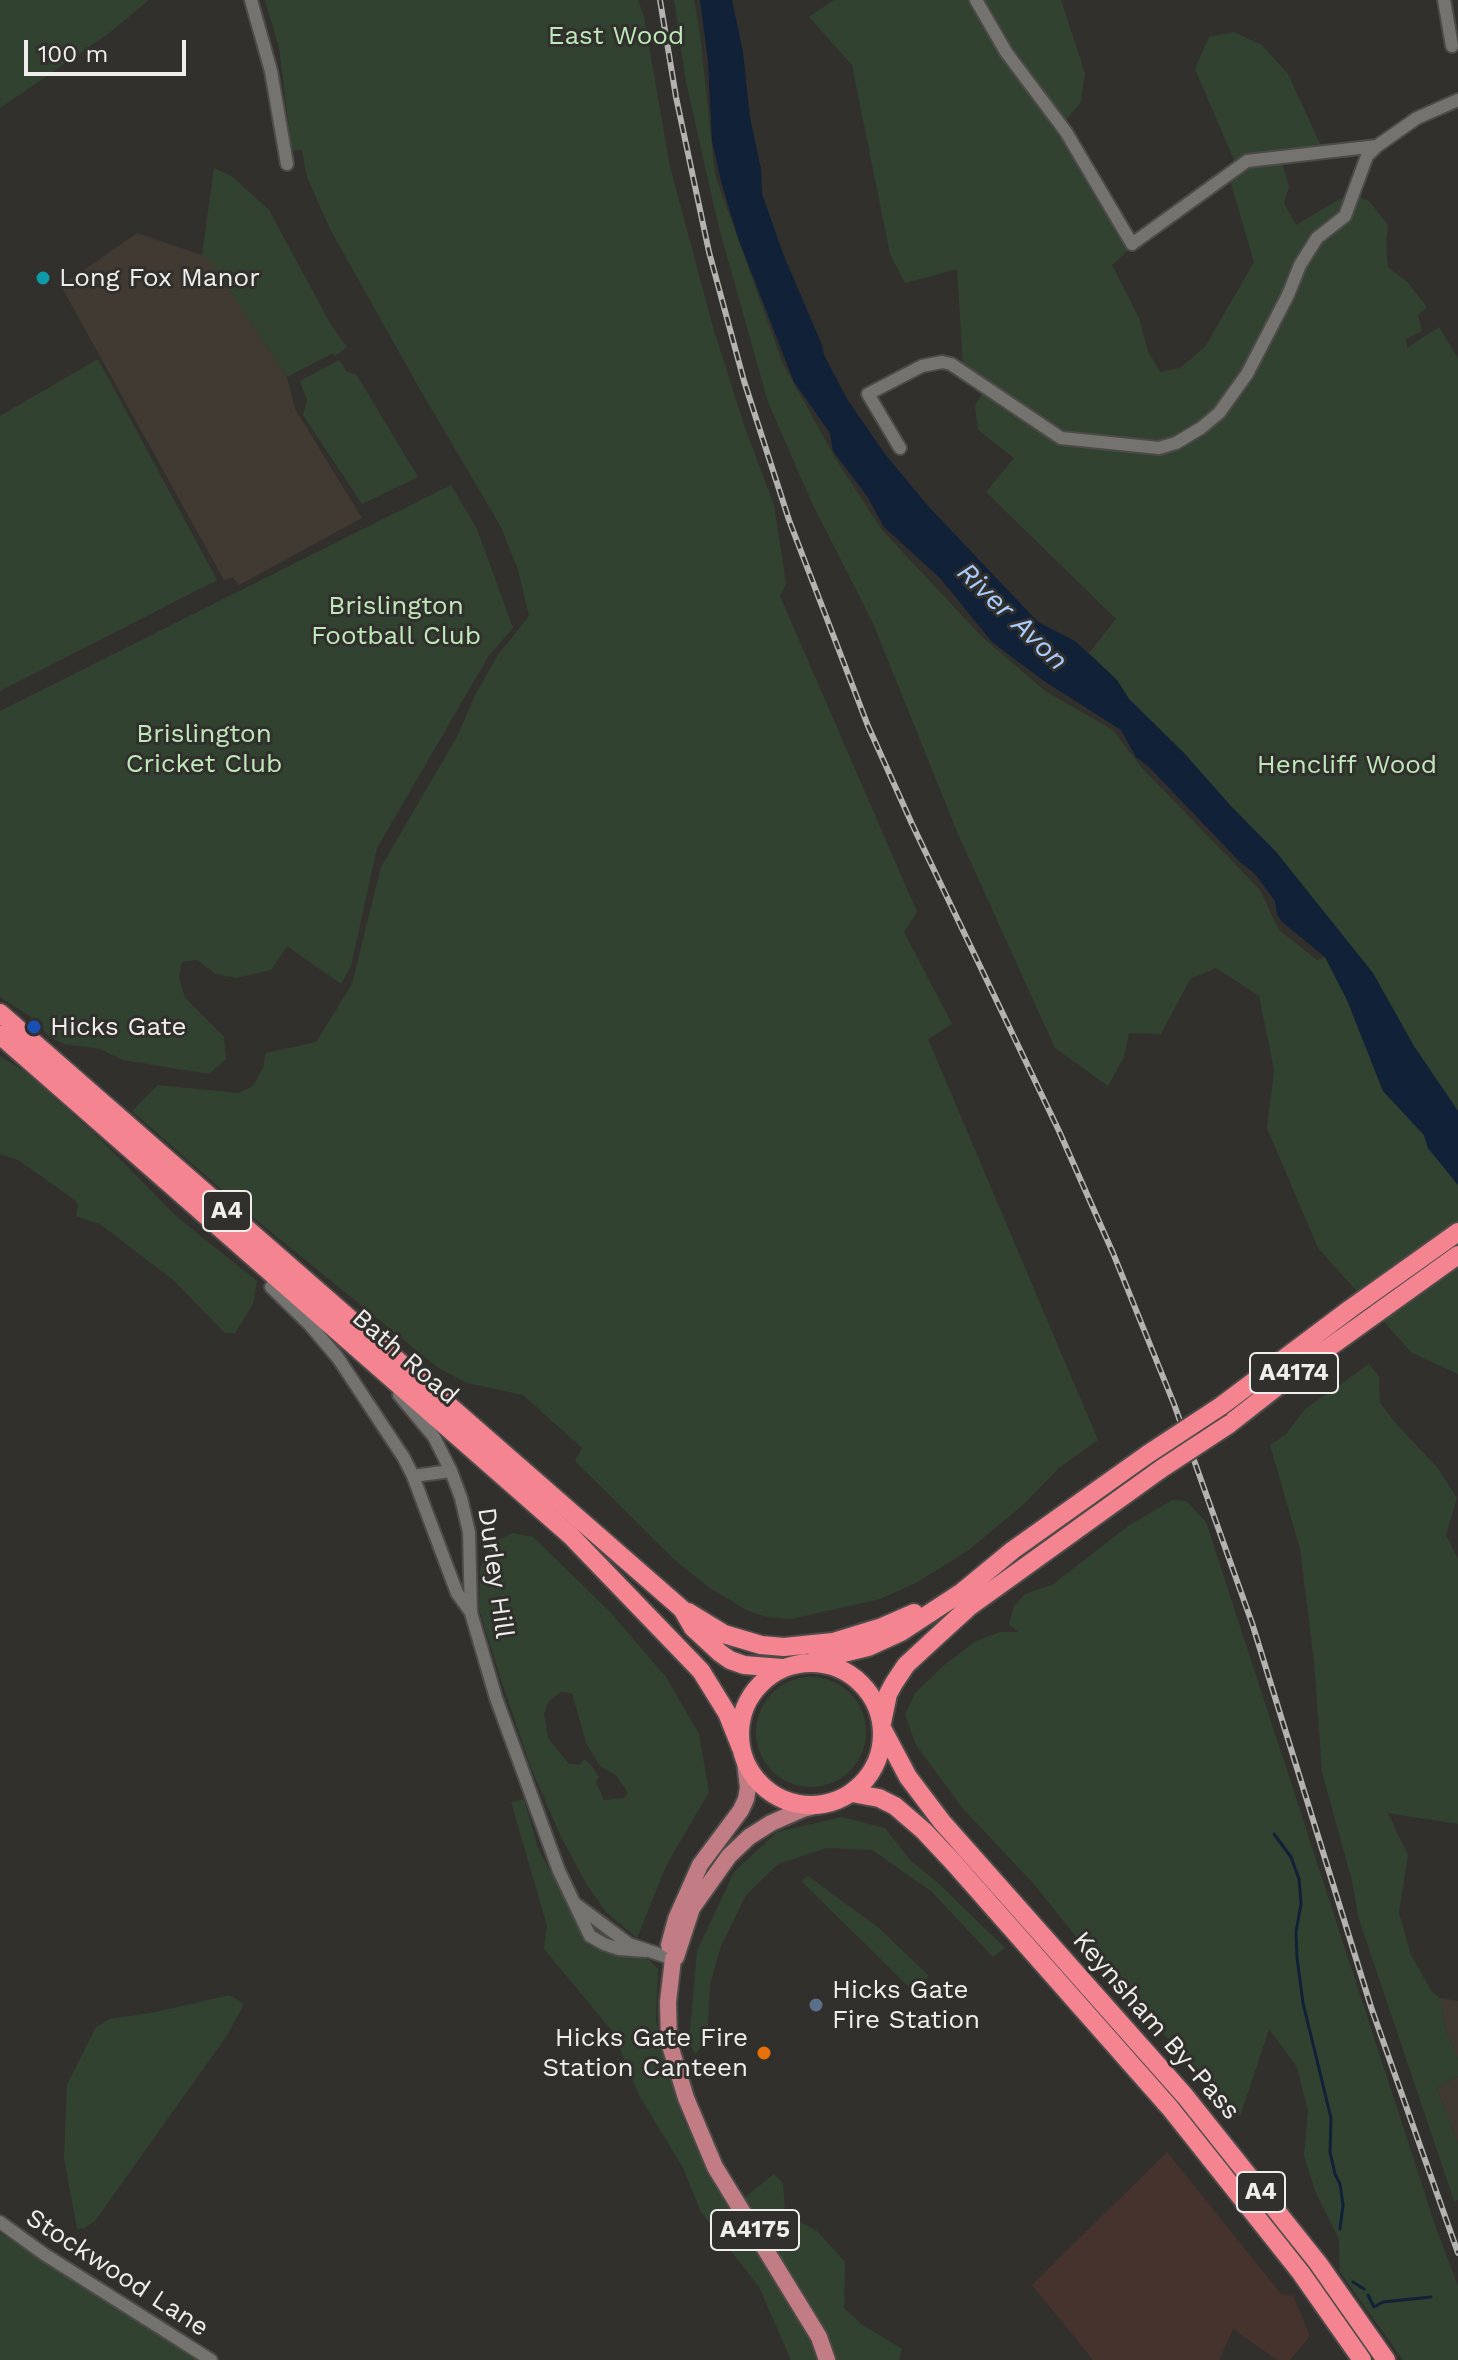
<!DOCTYPE html>
<style>
body{margin:0}
#map{position:relative;width:1458px;height:2360px;overflow:hidden;background:#32302d;font-family:"Work Sans",sans-serif}
canvas{display:block}
.scale{position:absolute;left:24px;top:40px;width:162px;height:36px;box-sizing:border-box;border:4px solid #efeeec;border-top:0;padding-left:10px;font-size:24px;line-height:28px;white-space:nowrap;color:#efeeec;-webkit-text-stroke:6px #32302d;paint-order:stroke}
</style>
<div id="map">
<canvas width="1458" height="2360"></canvas>
<div class="scale">100 m</div>
</div>
<script>
const context = document.querySelector('canvas').getContext('2d');
context.lineJoin = 'round';
function fillPath(path, color) {
  context.fillStyle = color;
  context.fill(path, 'evenodd');
}
function shape(rows) {
  const path = new Path2D();
  for (const r of rows) {
    if (r.length === 3) {
      path.moveTo(r[0] + r[2], r[1]);
      path.arc(r[0], r[1], r[2], 0, 2 * Math.PI);
      continue;
    }
    path.moveTo(r[0], r[1]);
    for (let i = 2; i < r.length; i += 2) path.lineTo(r[i], r[i + 1]);
  }
  return path;
}
function stroke(path, color, width, dash) {
  context.strokeStyle = color;
  context.lineWidth = width;
  context.lineCap = dash ? 'butt' : 'round';
  context.setLineDash(dash || []);
  context.stroke(path);
}
function label(font, color, halo, rows, align = 'center') {
  context.font = font + ' "Work Sans",sans-serif';
  context.lineWidth = 6;
  context.setLineDash([]);
  context.textBaseline = 'middle';
  context.strokeStyle = halo;
  context.fillStyle = color;
  for (const [text, x, y, turn = 0] of rows) {
    context.save();
    context.translate(x, y);
    context.rotate((+turn || 0) * Math.PI / 180);
    context.textAlign = isNaN(turn) ? turn : align;
    if (halo) context.strokeText(text, 0, 0);
    context.fillText(text, 0, 0);
    context.restore();
  }
}
const commercial = shape([
 [1167,2152,1281,2294,1293,2296,1310,2336,1290,2360,1277,2360,1233,2329,1219,2360,1093,2360,1032,2285]
]);
const built = shape([
 [137,233,208,257,287,377,295,409,362,518,239,585,233,577,224,580,61,286],
 [1440,1998,1458,2001,1458,2059,1445,2028],
 [1458,2076,1458,2144,1437,2088]
]);
const green = shape([
 [0,0,149,0,108,34,0,108],
 [265,0,638,0,644,17,670,167,714,331,745,428,774,505,786,584,780,596,917,912,904,932,952,1024,928,1039,1098,1440,1059,1468,1023,1505,970,1549,918,1582,880,1599,791,1619,767,1617,748,1611,710,1588,677,1562,575,1461,582,1448,523,1395,467,1383,437,1367,260,1223,132,1111,158,1085,239,1093,253,1086,263,1068,266,1053,316,1042,352,984,381,867,458,735,476,693,498,655,529,616,518,570,501,527,418,386,330,229,307,177,302,150,292,151,279,48],
 [674,0,694,0,700,33,715,175,783,364,837,461,882,530,981,636,1045,691,1113,730,1141,767,1260,890,1279,930,1317,960,1325,957,1347,1000,1383,1091,1424,1135,1428,1148,1458,1185,1458,1374,1412,1353,1318,1248,1267,1128,1274,1070,1259,996,1216,968,1190,979,1161,1034,1129,1033,1124,1057,1108,1086,1055,1048,958,834,873,623,812,503,768,402,719,228,686,82],
 [834,0,1061,0,1085,73,1081,102,1060,127,1130,249,1112,265,1139,318,1148,351,1160,372,1180,368,1205,347,1254,262,1227,170,1234,160,1195,69,1209,37,1234,32,1262,45,1288,74,1322,148,1280,155,1289,187,1284,203,1296,225,1350,193,1369,201,1388,225,1386,243,1388,267,1407,282,1427,307,1418,315,1422,331,1406,339,1407,348,1439,327,1458,358,1458,1111,1277,853,1229,804,1184,753,1129,699,1117,680,1089,653,1116,619,986,492,1014,458,978,430,975,406,986,386,963,364,957,269,905,283,890,254,852,65,809,17],
 [214,168,233,177,269,210,331,325,347,347,335,356,333,353,287,377,208,258,202,255],
 [98,359,217,580,0,691,0,416],
 [339,360,347,372,356,374,418,477,362,504,303,415,307,400,300,381],
 [451,485,477,529,513,628,488,657,377,848,351,966,341,984,287,946,271,970,236,978,216,974,197,960,182,962,179,977,185,998,224,1037,226,1059,209,1074,123,1060,100,1049,64,1044,51,1038,30,1016,0,997,0,711],
 [0,1056,28,1074,102,1141,177,1217,257,1281,253,1304,235,1333,225,1333,173,1280,100,1224,76,1216,78,1204,72,1198,18,1160,0,1154],
 [1369,1364,1379,1376,1380,1403,1398,1426,1437,1467,1457,1498,1446,1535,1458,1559,1458,1824,1388,1813,1408,1855,1399,1913,1411,1955,1432,1992,1440,1998,1445,2028,1458,2059,1458,2076,1437,2088,1458,2144,1458,2200,1454,2201,1358,1916,1352,1881,1322,1772,1314,1661,1300,1549,1270,1445,1286,1434,1305,1409],
 [1172,1500,1186,1501,1206,1522,1436,2228,1458,2286,1458,2360,1403,2360,1340,2272,1339,2239,1316,2193,1304,2156,1308,2111,1297,2067,1269,2029,1240,2116,1098,1964,1033,1883,964,1810,916,1745,905,1715,915,1693,943,1666,976,1641,1000,1632,1019,1632,1009,1625,1014,1606,1025,1594,1052,1585,1128,1526],
 [512,1533,533,1537,610,1612,666,1677,699,1734,709,1792,666,1866,637,1938,607,1913,587,1885,562,1839,531,1768,502,1683,479,1609,480,1569,492,1544],
 [561,1692,572,1693,586,1743,600,1766,616,1775,628,1793,624,1798,604,1800,596,1782,599,1777,592,1766,584,1759,580,1765,569,1764,548,1738,544,1714,549,1701],
 [811,1732,55],
 [524,1799,538,1848,589,1946,649,1960,658,1969,656,2021,684,2121,730,2209,774,2174,783,2183,785,2213,818,2232,845,2262,844,2308,861,2324,902,2349,899,2360,791,2360,759,2287,701,2212,683,2168,639,2095,613,2032,544,1949,547,1926,511,1802],
 [842,1817,885,1828,911,1861,937,1882,1005,1948,993,1957,931,1891,872,1850,826,1848,778,1864,746,1895,721,1946,710,1984,707,2042,695,2054,689,2042,697,1951,734,1872,777,1832],
 [808,1876,879,1928,929,1976,915,1993,801,1881],
 [230,1995,244,2004,228,2034,95,2221,85,2228,77,2229,64,2158,67,2085,96,2027,110,2019,156,2012],
 [0,2233,140,2322,199,2360,0,2360]
]);
const water = shape([
 [700,0,732,0,743,52,750,117,761,169,762,194,784,256,822,345,824,355,847,399,885,454,928,506,1038,622,1075,641,1117,680,1129,699,1184,753,1229,804,1277,853,1373,973,1414,1046,1458,1111,1458,1185,1428,1148,1424,1135,1383,1091,1347,1000,1325,957,1281,921,1277,914,1275,901,1255,874,1240,862,1149,767,1136,757,1121,730,1044,681,992,642,940,578,884,527,867,496,833,451,830,433,794,382,738,238,721,181,712,141,708,61]
]);
const stream = shape([
 [1274,1834,1291,1857,1299,1879,1301,1904,1296,1932,1297,1958,1303,2003,1331,2118,1330,2152,1335,2174,1340,2184,1343,2205,1340,2229],
 [1353,2282,1364,2289],
 [1368,2295,1374,2307,1383,2302,1431,2297]
]);
const minor = shape([
 [251,0,271,71,287,164],
 [976,0,1006,52,1066,132,1132,244,1247,161,1377,146,1417,118,1458,100],
 [1444,0,1452,46],
 [900,448,868,394,922,366,942,362,951,364,1061,438,1159,448,1176,443,1201,428,1219,413,1247,374,1288,295,1300,265,1317,238,1345,216,1367,156,1377,146],
 [271,1287,310,1325,338,1358,404,1458,413,1476,457,1593,470,1611],
 [399,1395,434,1437,451,1471,461,1498,469,1532,471,1613,496,1698,559,1871,590,1936,604,1944,619,1949,646,1951],
 [413,1476,451,1471],
 [577,1905,629,1944,673,1959],
 [0,2222,44,2254,211,2360]
]);
const major = shape([
 [826,1803,803,1809,771,1823,749,1837,729,1856,692,1908,676,1957,673,1959,668,2002,669,2042,686,2098,715,2167,819,2337,827,2360],
 [669,1945,676,1919,700,1865,741,1810,746,1799,748,1788,745,1762]
]);
const highway = shape([
 [0,1013,682,1609,693,1628,720,1653,730,1660,744,1665,782,1668],
 [0,1035,571,1536,701,1671,727,1713,741,1748],
 [1221,1406,1350,1309,1458,1232],
 [1228,1425,1306,1364,1458,1255],
 [688,1612,724,1634,761,1645,784,1647,833,1642,882,1627,914,1613],
 [815,1660,868,1647,901,1632,962,1592,1013,1550,1148,1454],
 [811,1734,71],
 [882,1723,888,1694,894,1683,906,1665,933,1640,969,1607,1161,1469],
 [883,1730,908,1777,942,1822,1185,2096,1318,2263,1386,2360],
 [852,1793,879,1798,895,1806,924,1831,953,1862,1170,2108,1301,2273,1362,2360]
]);
const rail = shape([
 [660,0,676,97,709,252,744,381,789,520,868,726,912,824,1059,1131,1113,1253,1174,1404,1252,1623,1371,2007,1458,2253]
]);
const highwayBridge = shape([
 [1148,1454,1221,1406],
 [1161,1469,1228,1425]
]);
const markers = [
 [43,278,8,"#0f9aa8"],
 [34,1027,8,"#1a4fb4"],
 [816,2005,8,"#5c6f8a"],
 [764,2053,8,"#e8710a"]
];
const shields = [
 [227,1211,48],
 [1294,1373,88],
 [1261,2192,48],
 [755,2230,88]
];
const shieldNames = [
 ["A4",227,1211],
 ["A4174",1294,1373],
 ["A4",1261,2192],
 ["A4175",755,2230]
];
const parkNames = [
 ["East Wood",616,36],
 ["Brislington",396,606],
 ["Football Club",396,636],
 ["Brislington",204,734],
 ["Cricket Club",204,764],
 ["Hencliff Wood",1347,765]
];
const poiNames = [
 ["Long Fox Manor",59,278],
 ["Hicks Gate",50,1027],
 ["Hicks Gate",832,1990],
 ["Fire Station",832,2020],
 ["Hicks Gate Fire",748,2038,"right"],
 ["Station Canteen",748,2068,"right"]
];
const streetNames = [
 ["Bath Road",405,1357,41],
 ["Durley Hill",495,1573,82],
 ["Keynsham By-Pass",1156,2026,49],
 ["Stockwood Lane",117,2273,33]
];
const waterNames = [
 ["River Avon",1012,617,44]
];
fillPath(commercial, '#46332d');
fillPath(built, '#403a32');
fillPath(green, '#324230');
fillPath(water, '#102138');
stroke(stream, '#102138', 3);
stroke(minor, '#4d4b49', 16);
stroke(major, '#4d4b49', 20);
stroke(highway, '#4d4b49', 22);
stroke(minor, '#757370', 12);
stroke(major, '#c27d84', 16);
stroke(highway, '#f58491', 18);
stroke(rail, '#b4b3b1', 6);
stroke(rail, '#32302d', 3, [9]);
stroke(highwayBridge, '#4d4b49', 22, []);
stroke(highwayBridge, '#f58491', 18);
for (const [x, y, r, color] of markers) {
  const dot = new Path2D();
  dot.arc(x, y, r, 0, 2 * Math.PI);
  context.fillStyle = color;
  context.fill(dot);
  stroke(dot, '#32302d', 3);
}
for (const [x, y, w] of shields) {
  const box = new Path2D();
  box.roundRect(x - w / 2, y - 20, w, 40, 6);
  context.fillStyle = '#32302d';
  context.fill(box);
  stroke(box, '#efeeec', 2);
}
label('bold 24px', '#efeeec', null, shieldNames);
label('26px', '#beeaba', '#32302d', parkNames);
label('26px', '#efeeec', '#32302d', poiNames, 'left');
label('26px', '#efeeec', '#32302d', streetNames);
label('italic 28px', '#a9ccfe', '#32302d', waterNames);
</script>
